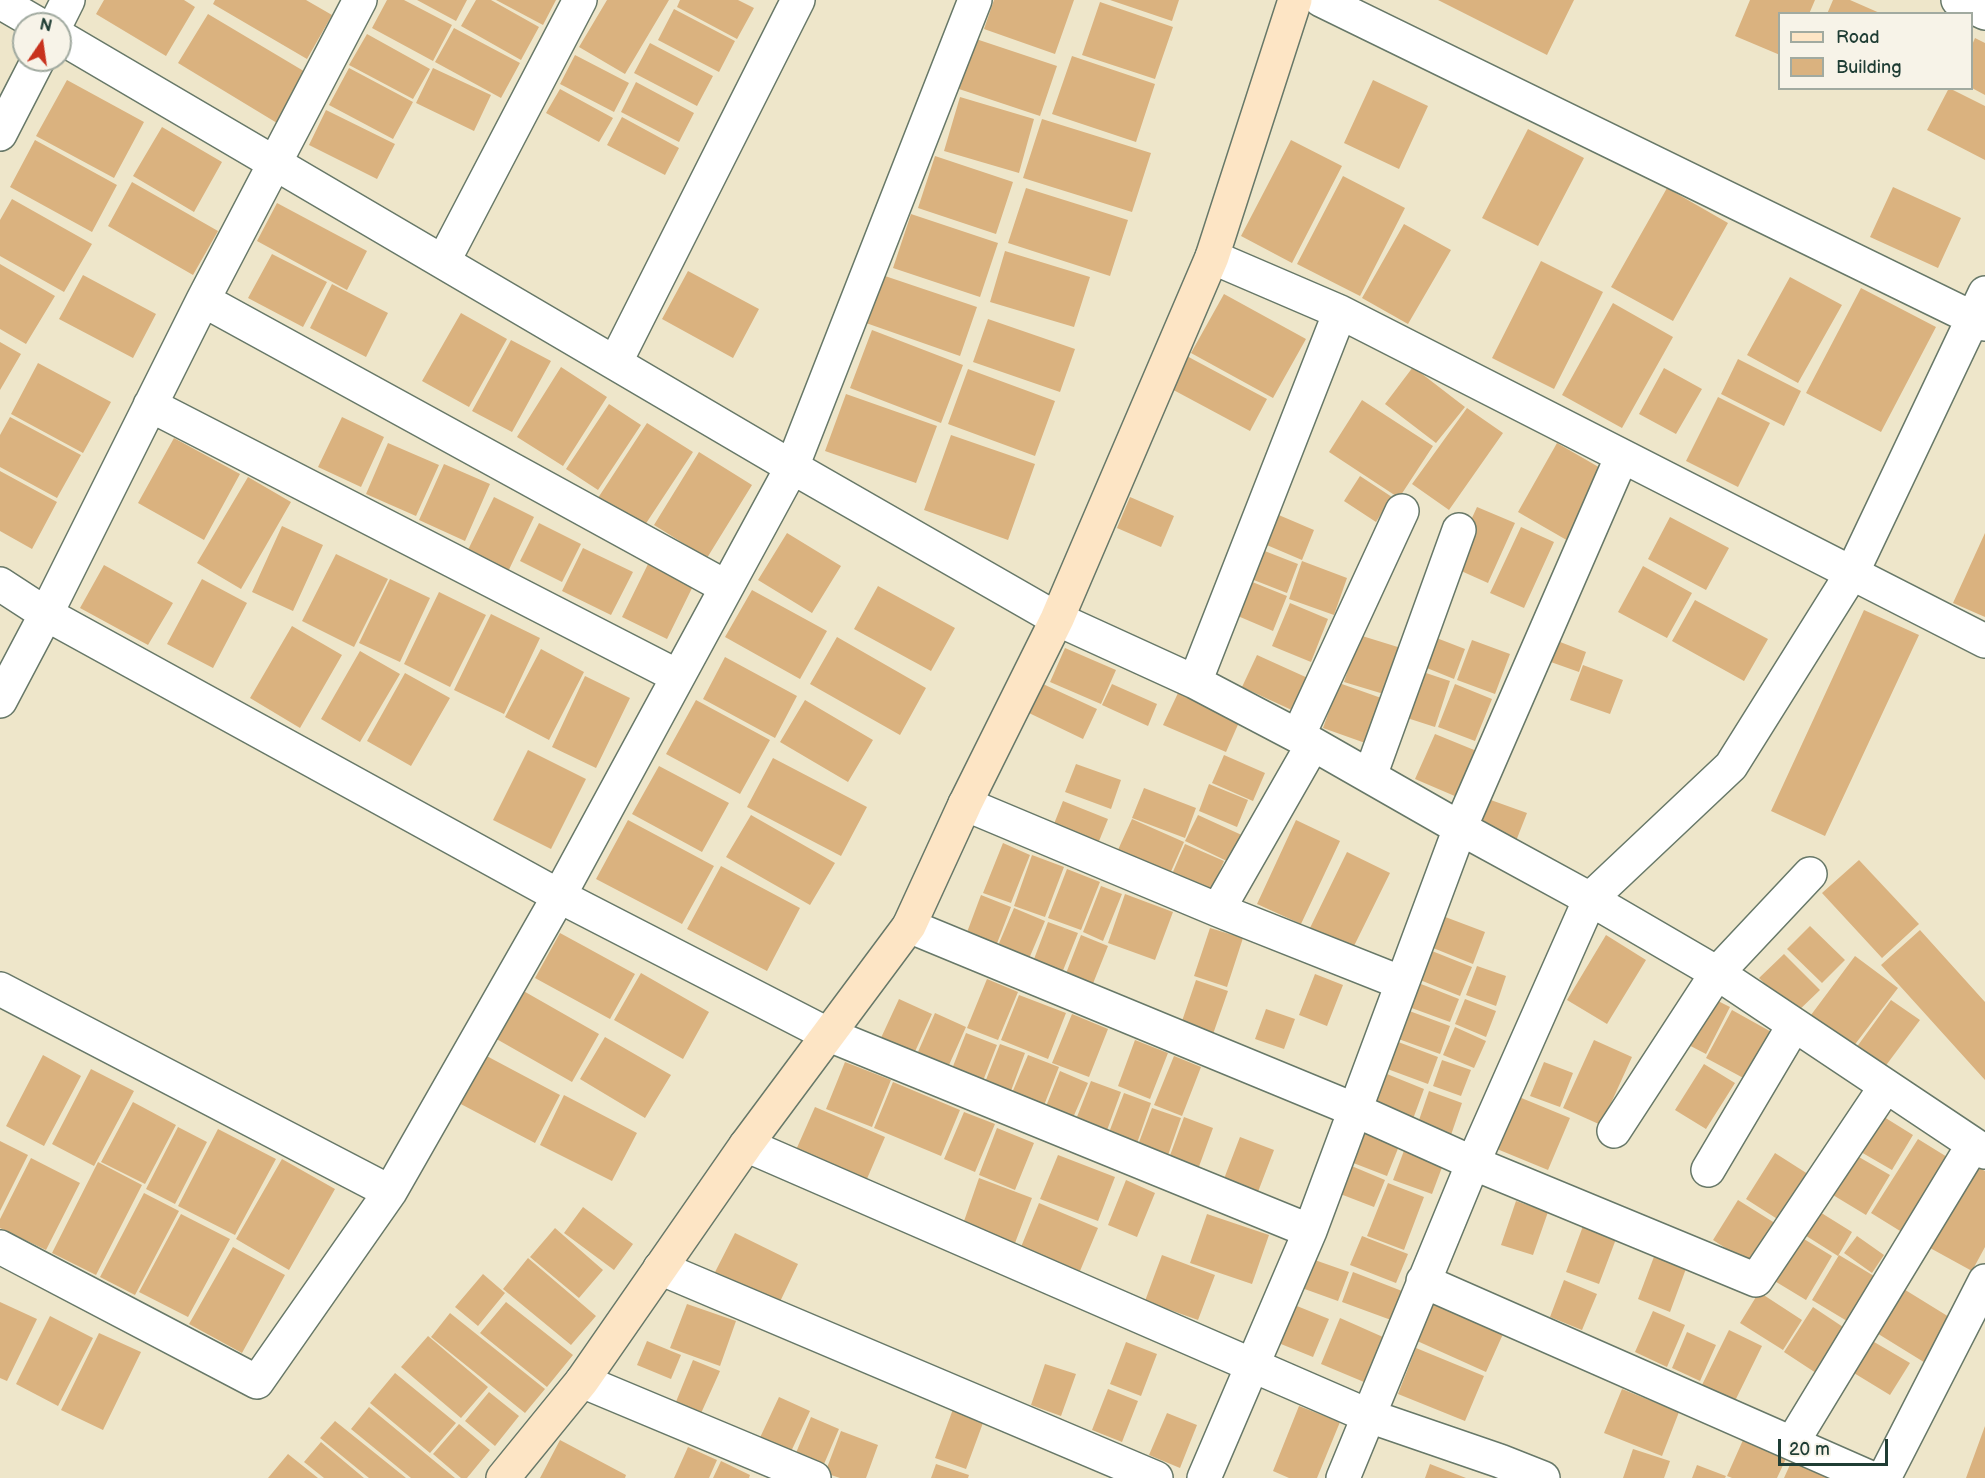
<!DOCTYPE html>
<style>
body{margin:0}
#map{position:relative;width:1985px;height:1478px;overflow:hidden;background:#eee6ca;font-family:"Balsamiq Sans",sans-serif}
canvas{display:block}
.legend{position:absolute;left:1778px;top:12px;width:195px;height:78px;box-sizing:border-box;background:#f7f3e8;border:2px solid #a1aaa0;margin:0;padding:8px 10px;list-style:none;font-size:18px;color:#1f3d34}
.legend li{display:flex;align-items:center;gap:12px;height:30px}
.legend b{width:30px;border:2px solid #a1aaa0}
.north{position:absolute;left:12px;top:12px;width:60px;height:60px;box-sizing:border-box;background:#f7f3e8;border:2px solid #a1aaa0;border-radius:50%;rotate:13deg;font-size:16px;font-weight:700;line-height:24px;text-align:center;color:#1f3d34}
.north::after{content:'';display:block;margin:auto;width:21px;height:27px;background:#c8321e;clip-path:polygon(50% 0,100% 100%,50% 72%,0 100%)}
.scale{position:absolute;left:1778px;top:1439px;width:110px;height:27px;box-sizing:border-box;border:3px solid #1f3d34;border-top:0;padding-left:8px;font-size:18px;line-height:21px;white-space:nowrap;color:#1f3d34;-webkit-text-stroke:4px #f7f3e8;paint-order:stroke}
</style>
<div id="map">
<canvas width="1985" height="1478"></canvas>
<ul class="legend">
<li><b style="height:8px;background:#fde5c5"></b>Road</li>
<li><b style="height:16px;background:#dab27f"></b>Building</li>
</ul>
<div class="north">N</div>
<div class="scale">20 m</div>
</div>
<script>
const context = document.querySelector('canvas').getContext('2d');
context.lineJoin = 'round';
function fillPath(path, color) {
  context.fillStyle = color;
  context.fill(path, 'evenodd');
}
function shape(rows) {
  const path = new Path2D();
  for (const r of rows) {
    path.moveTo(r[0], r[1]);
    for (let i = 2; i < r.length; i += 2) path.lineTo(r[i], r[i + 1]);
  }
  return path;
}
function stroke(path, color, width, dash) {
  context.strokeStyle = color;
  context.lineWidth = width;
  context.lineCap = dash ? 'butt' : 'round';
  context.setLineDash(dash || []);
  context.stroke(path);
}
const building = shape([
 [104,0,184,0,195,7,166,56,96,14],
 [215,0,306,0,332,15,307,59,213,4],
 [387,0,404,0,452,25,433,61,372,28],
 [417,0,467,0,456,21],
 [476,0,491,0,539,27,521,60,461,26],
 [496,0,556,0,543,25],
 [607,0,669,0,625,74,579,47],
 [680,0,738,0,754,8,737,39,677,7],
 [994,0,1074,0,1055,54,984,29],
 [1110,0,1179,0,1172,21],
 [1438,0,1574,0,1547,55],
 [1750,0,1815,0,1809,14,1780,14,1780,55,1735,36],
 [1833,0,1850,0,1882,14,1827,14],
 [1100,2,1173,27,1155,79,1082,55],
 [674,9,735,41,719,72,658,40],
 [208,14,307,73,277,123,178,63],
 [454,28,520,63,501,98,435,62],
 [367,34,430,69,413,99,349,65],
 [1975,38,1985,43,1985,95,1972,88,1972,45],
 [976,39,1057,66,1040,116,959,89],
 [650,43,713,76,697,106,634,73],
 [575,55,629,83,614,112,560,84],
 [1072,56,1155,84,1136,142,1052,114],
 [349,68,413,102,393,139,329,105],
 [433,68,491,95,474,131,416,103],
 [67,80,144,122,114,178,36,136],
 [1373,80,1428,106,1399,169,1344,143],
 [636,82,694,113,679,142,621,112],
 [1949,88,1985,106,1985,160,1927,130],
 [560,89,613,118,599,142,546,113],
 [960,97,1034,119,1019,173,944,151],
 [326,110,395,144,377,179,309,145],
 [622,117,679,148,665,175,607,145],
 [1042,119,1151,153,1132,212,1023,178],
 [162,127,222,162,194,212,133,176],
 [1528,129,1584,158,1538,246,1482,218],
 [35,140,117,185,92,232,10,187],
 [1291,140,1342,166,1292,263,1241,236],
 [935,156,1013,182,996,234,918,208],
 [1343,176,1405,208,1360,296,1297,264],
 [132,182,218,231,193,275,108,226],
 [1893,187,1961,218,1938,268,1870,237],
 [1026,188,1128,220,1110,276,1008,243],
 [1667,188,1728,223,1673,321,1611,287],
 [12,199,92,244,64,292,0,256,0,220],
 [277,203,367,251,347,290,257,241],
 [911,214,998,243,980,297,893,268],
 [1404,224,1451,250,1408,324,1362,298],
 [1005,251,1090,277,1074,327,990,302],
 [272,254,327,282,303,327,248,298],
 [1541,261,1603,292,1554,389,1492,358],
 [0,264,55,296,26,344,0,329],
 [688,271,759,309,733,358,662,319],
 [83,275,156,314,133,358,59,319],
 [882,275,977,307,960,356,866,323],
 [1790,277,1842,305,1798,383,1747,355],
 [332,284,388,313,366,357,310,328],
 [1861,288,1936,327,1881,432,1806,393],
 [1224,294,1306,339,1273,398,1191,353],
 [1613,303,1673,337,1622,428,1562,395],
 [461,313,507,339,469,407,422,381],
 [988,319,1075,349,1060,392,973,362],
 [872,330,963,365,941,423,850,388],
 [511,340,551,361,512,432,472,411],
 [0,342,21,354,0,390],
 [1183,354,1267,399,1250,431,1166,386],
 [1738,359,1801,391,1784,426,1721,394],
 [38,363,111,402,83,453,11,414],
 [561,367,607,397,563,466,517,437],
 [1413,367,1465,407,1436,443,1385,404],
 [1664,368,1702,389,1676,434,1639,414],
 [968,369,1055,401,1035,456,948,424],
 [846,394,937,426,916,483,825,451],
 [1718,397,1770,423,1738,487,1686,461],
 [1362,400,1433,446,1399,498,1329,452],
 [609,404,641,425,598,490,566,469],
 [1467,408,1503,433,1449,510,1412,484],
 [10,417,81,455,57,498,0,467,0,435],
 [342,417,384,437,361,487,318,467],
 [647,423,693,452,643,528,598,498],
 [951,435,1035,464,1008,540,924,510],
 [174,438,240,474,204,540,138,503],
 [388,443,439,465,416,516,366,494],
 [1557,443,1609,473,1570,542,1518,512],
 [699,452,752,485,707,558,654,525],
 [444,464,490,484,465,541,419,520],
 [0,471,57,502,32,549,0,531],
 [1360,476,1392,497,1376,522,1344,501],
 [248,477,291,502,241,589,197,563],
 [494,497,534,517,505,578,464,558],
 [1130,497,1174,516,1161,547,1117,528],
 [1477,507,1515,523,1488,583,1450,566],
 [1274,513,1314,530,1302,560,1262,543],
 [1670,517,1729,548,1706,590,1648,559],
 [539,523,581,544,562,582,520,561],
 [282,526,323,545,293,611,252,592],
 [1521,527,1554,542,1524,608,1490,593],
 [787,533,841,566,812,613,758,580],
 [1985,533,1985,617,1953,603],
 [583,548,633,572,611,615,562,591],
 [1257,548,1298,564,1287,593,1246,577],
 [336,554,388,579,354,647,302,621],
 [650,560,695,582,667,639,622,617],
 [1302,561,1347,578,1334,615,1289,599],
 [104,565,173,603,148,645,80,608],
 [1643,566,1692,593,1667,638,1618,612],
 [1240,577,1287,596,1273,631,1226,611],
 [202,579,247,603,213,668,167,644],
 [390,579,430,598,400,662,359,643],
 [878,586,955,628,931,671,854,629],
 [752,590,827,631,800,679,725,637],
 [439,592,486,615,450,687,404,664],
 [1695,600,1768,639,1744,681,1672,641],
 [1290,603,1328,619,1311,662,1272,646],
 [1864,610,1919,635,1825,836,1771,811],
 [491,614,540,638,504,714,454,690],
 [292,626,342,655,300,728,250,698],
 [1359,635,1401,648,1387,695,1344,682],
 [837,637,926,688,900,735,810,684],
 [1434,637,1465,649,1454,679,1422,666],
 [1472,640,1510,654,1495,694,1457,680],
 [1555,640,1586,652,1579,672,1548,661],
 [1065,648,1116,670,1101,704,1050,682],
 [541,649,584,672,549,740,505,717],
 [360,651,400,674,360,742,321,719],
 [1257,655,1310,679,1296,712,1242,687],
 [725,657,797,696,775,738,703,699],
 [1583,665,1623,680,1610,714,1570,700],
 [1420,671,1450,681,1435,727,1404,717],
 [405,673,450,698,411,766,367,741],
 [585,676,630,698,596,768,552,747],
 [1339,683,1384,699,1368,744,1323,728],
 [1043,684,1097,709,1083,739,1029,713],
 [1112,684,1157,704,1148,726,1102,705],
 [1455,684,1492,699,1475,741,1438,727],
 [1178,693,1240,720,1226,752,1163,725],
 [696,700,770,740,740,794,666,754],
 [805,700,873,740,848,782,780,742],
 [1435,734,1484,754,1464,800,1415,779],
 [528,750,586,779,551,849,493,820],
 [1224,755,1265,773,1253,801,1212,783],
 [773,758,867,807,841,856,747,807],
 [1076,764,1121,780,1111,809,1065,792],
 [659,766,729,803,702,852,632,814],
 [1209,784,1248,800,1237,827,1199,811],
 [1144,788,1196,808,1185,838,1132,818],
 [1488,799,1527,813,1516,841,1477,826],
 [1063,801,1108,819,1097,846,1052,829],
 [751,815,835,863,810,905,726,857],
 [1198,815,1246,837,1233,864,1185,841],
 [1132,819,1184,842,1169,876,1117,852],
 [628,820,714,866,682,924,596,879],
 [1296,820,1340,841,1301,924,1257,904],
 [1003,843,1030,855,1011,903,983,893],
 [1185,844,1224,861,1211,891,1172,874],
 [1347,852,1390,873,1353,948,1310,928],
 [1032,855,1064,867,1045,917,1014,906],
 [1859,860,1919,924,1882,958,1822,893],
 [721,866,800,908,767,971,687,929],
 [1067,869,1100,882,1081,930,1048,918],
 [1101,886,1122,894,1103,941,1083,932],
 [1125,894,1173,912,1155,960,1108,943],
 [981,895,1011,907,996,946,966,935],
 [1014,908,1045,921,1028,961,997,948],
 [1440,915,1485,932,1473,964,1428,946],
 [1048,922,1078,933,1060,978,1031,967],
 [1810,926,1845,960,1822,983,1787,949],
 [1210,928,1243,938,1227,987,1194,976],
 [1920,930,1985,1002,1985,1080,1881,965],
 [560,933,635,974,610,1019,535,978],
 [1081,935,1108,946,1092,986,1065,976],
 [1606,935,1646,960,1607,1024,1567,1000],
 [1427,949,1472,967,1460,996,1415,978],
 [1784,954,1820,990,1795,1014,1759,978],
 [1855,956,1898,988,1853,1047,1811,1015],
 [1477,966,1506,976,1496,1006,1466,995],
 [641,973,709,1012,683,1059,614,1020],
 [1315,974,1343,985,1327,1026,1299,1015],
 [987,979,1018,992,998,1040,967,1028],
 [1196,980,1228,991,1212,1037,1180,1027],
 [1416,982,1459,999,1450,1022,1406,1006],
 [520,989,599,1034,572,1082,493,1037],
 [1704,994,1730,1007,1706,1054,1679,1040],
 [1019,995,1066,1013,1048,1059,1001,1040],
 [899,999,932,1014,913,1056,880,1040],
 [1465,999,1496,1011,1486,1037,1455,1024],
 [1891,1000,1920,1020,1884,1068,1856,1048],
 [1266,1009,1295,1019,1284,1049,1255,1039],
 [1404,1009,1450,1026,1440,1054,1393,1037],
 [1732,1010,1775,1034,1749,1081,1706,1058],
 [935,1013,966,1027,945,1074,914,1061],
 [1072,1014,1108,1029,1089,1077,1052,1063],
 [1455,1027,1486,1041,1474,1068,1443,1055],
 [966,1033,997,1045,981,1086,950,1074],
 [605,1037,671,1075,645,1118,580,1079],
 [1135,1040,1168,1053,1150,1099,1118,1086],
 [1393,1040,1438,1057,1428,1084,1382,1067],
 [1594,1040,1632,1057,1601,1125,1563,1108],
 [1000,1044,1025,1053,1008,1099,982,1090],
 [481,1053,560,1095,535,1143,455,1101],
 [43,1055,81,1076,44,1146,6,1126],
 [1028,1055,1059,1067,1041,1113,1009,1100],
 [1174,1056,1201,1067,1182,1116,1154,1105],
 [1442,1060,1471,1070,1461,1096,1433,1086],
 [845,1062,891,1080,872,1127,826,1109],
 [1544,1062,1573,1073,1560,1107,1530,1096],
 [1704,1064,1735,1083,1706,1129,1675,1110],
 [91,1069,134,1091,94,1166,52,1144],
 [1060,1071,1088,1083,1072,1120,1045,1109],
 [1382,1072,1424,1089,1413,1119,1370,1101],
 [1091,1081,1121,1092,1106,1133,1075,1122],
 [893,1082,960,1110,941,1156,874,1128],
 [1429,1091,1462,1103,1451,1135,1418,1123],
 [1124,1093,1151,1103,1136,1146,1108,1135],
 [564,1095,637,1133,612,1181,540,1145],
 [1519,1097,1570,1118,1548,1170,1497,1149],
 [133,1102,176,1125,145,1184,101,1162],
 [815,1107,885,1137,863,1188,792,1159],
 [1152,1108,1181,1118,1166,1161,1136,1150],
 [964,1112,995,1124,975,1172,944,1159],
 [1876,1112,1913,1135,1892,1170,1854,1148],
 [1184,1117,1213,1128,1197,1172,1168,1161],
 [178,1127,207,1142,175,1204,146,1189],
 [997,1128,1034,1143,1015,1190,979,1175],
 [218,1129,276,1159,235,1235,178,1206],
 [1355,1129,1399,1146,1387,1176,1343,1159],
 [1240,1137,1274,1150,1256,1197,1222,1184],
 [1918,1139,1952,1160,1905,1234,1871,1213],
 [0,1141,28,1155,0,1211],
 [1405,1148,1444,1162,1432,1194,1393,1180],
 [1775,1153,1811,1176,1782,1222,1746,1199],
 [1852,1153,1890,1175,1866,1215,1828,1192],
 [1058,1155,1115,1177,1098,1221,1040,1199],
 [31,1158,80,1183,46,1250,0,1228,0,1219],
 [282,1159,335,1189,289,1270,236,1239],
 [1964,1160,1985,1171,1985,1247,1972,1271,1921,1243],
 [98,1162,142,1185,96,1275,52,1253],
 [1342,1162,1385,1180,1374,1207,1330,1190],
 [979,1178,1032,1198,1015,1243,963,1224],
 [1126,1180,1155,1193,1137,1237,1108,1225],
 [1388,1183,1424,1197,1404,1250,1367,1236],
 [144,1193,179,1211,135,1295,100,1277],
 [1738,1200,1778,1225,1752,1265,1713,1240],
 [1516,1201,1548,1212,1533,1255,1501,1245],
 [1039,1203,1098,1228,1080,1271,1021,1247],
 [583,1207,633,1244,614,1270,564,1233],
 [1815,1209,1852,1232,1838,1256,1800,1232],
 [181,1214,230,1239,188,1317,139,1292],
 [1207,1214,1269,1235,1252,1284,1190,1263],
 [1583,1226,1616,1239,1599,1284,1566,1272],
 [555,1228,603,1270,579,1298,530,1257],
 [735,1233,798,1264,777,1308,713,1276],
 [1794,1233,1832,1256,1806,1300,1768,1277],
 [1362,1236,1408,1254,1396,1283,1350,1265],
 [1857,1236,1884,1255,1872,1273,1844,1253],
 [233,1247,285,1275,242,1353,189,1324],
 [1655,1254,1687,1266,1670,1312,1638,1299],
 [1162,1255,1215,1275,1198,1320,1145,1301],
 [1839,1255,1879,1279,1852,1324,1812,1300],
 [528,1258,596,1316,571,1345,503,1289],
 [1309,1258,1349,1272,1338,1301,1299,1287],
 [1353,1272,1402,1291,1391,1320,1342,1302],
 [483,1274,505,1293,478,1326,455,1307],
 [1564,1280,1597,1294,1582,1330,1550,1317],
 [1894,1283,1954,1320,1927,1364,1867,1327],
 [1759,1292,1802,1320,1783,1350,1740,1323],
 [0,1302,37,1319,7,1381,0,1378],
 [506,1302,573,1355,547,1387,480,1333],
 [1432,1302,1503,1334,1486,1372,1415,1340],
 [687,1304,736,1321,720,1366,670,1348],
 [1292,1304,1329,1319,1313,1357,1276,1342],
 [1813,1307,1846,1329,1816,1373,1784,1352],
 [1653,1311,1685,1325,1667,1367,1635,1352],
 [450,1313,545,1389,525,1413,431,1337],
 [50,1316,93,1338,58,1406,16,1384],
 [1340,1318,1383,1337,1364,1382,1321,1364],
 [1729,1330,1762,1346,1733,1405,1700,1389],
 [1687,1332,1716,1345,1700,1381,1672,1368],
 [99,1333,141,1352,103,1430,61,1410],
 [428,1336,488,1387,461,1418,401,1367],
 [1869,1339,1910,1363,1890,1395,1849,1370],
 [647,1341,681,1355,671,1379,637,1365],
 [1126,1342,1157,1354,1141,1396,1110,1384],
 [1416,1348,1484,1376,1465,1421,1398,1394],
 [693,1360,720,1371,698,1420,673,1409],
 [1045,1364,1076,1374,1061,1416,1031,1405],
 [395,1373,456,1423,430,1453,370,1403],
 [1108,1389,1138,1401,1122,1442,1092,1430],
 [1622,1389,1679,1412,1662,1456,1604,1433],
 [489,1392,519,1416,495,1446,465,1421],
 [779,1397,810,1411,788,1458,757,1444],
 [956,1401,987,1412,966,1469,935,1458],
 [1299,1406,1340,1422,1317,1478,1289,1478,1273,1471],
 [369,1407,455,1478,411,1478,351,1429],
 [1167,1413,1197,1425,1180,1468,1149,1455],
 [811,1417,839,1429,821,1471,793,1460],
 [335,1421,406,1478,369,1478,320,1438],
 [459,1424,490,1450,467,1478,461,1478,433,1454],
 [1985,1426,1985,1478,1966,1478],
 [841,1431,878,1445,866,1478,840,1478,825,1473],
 [1747,1431,1790,1450,1777,1478,1732,1478,1727,1476],
 [560,1440,626,1475,625,1478,540,1478],
 [321,1442,364,1478,324,1478,304,1462],
 [688,1447,717,1460,709,1478,674,1478],
 [1633,1449,1670,1461,1664,1478,1623,1478],
 [288,1454,318,1478,268,1478],
 [1793,1458,1838,1478,1784,1478],
 [721,1461,750,1475,749,1478,713,1478],
 [936,1464,969,1475,968,1478,931,1478],
 [1430,1464,1466,1478,1425,1478],
 [1697,1465,1726,1476,1725,1478,1692,1478]
]);
const street = shape([
 [1321,0,1985,324],
 [1958,0,1985,13],
 [0,2,38,24],
 [56,24,68,0],
 [60,37,792,467,1057,619,1195,682,1313,744,1460,828,1590,899,1717,973,1985,1152],
 [0,134,38,60],
 [1212,257,1340,312,1985,641],
 [443,262,580,0],
 [203,300,726,587],
 [615,363,798,0],
 [150,405,677,676],
 [0,584,46,614,559,896,827,1034,1310,1231],
 [1195,682,1340,312],
 [0,701,46,614,203,300,360,0],
 [1298,736,1402,511],
 [1370,776,1459,530],
 [965,804,1218,910,1402,983],
 [1218,910,1313,744],
 [909,926,1355,1110,1473,1163,1756,1280,1886,1086],
 [0,989,390,1192],
 [1614,1131,1717,973,1810,874],
 [746,1145,1369,1416,1500,1461,1543,1478],
 [1708,1170,1794,1025],
 [0,1247,257,1382,390,1192,559,896,792,467,975,0],
 [660,1268,1156,1478],
 [1423,1281,1871,1478],
 [582,1381,814,1478],
 [1792,1443,1973,1145],
 [1204,1478,1310,1231,1460,828,1622,456],
 [1343,1478,1473,1163,1590,899,1731,766,1852,573,1985,293],
 [1884,1478,1985,1281]
]);
const secondary = shape([
 [503,1478,582,1381,746,1145,909,926,965,804,1057,619,1212,257,1295,0]
]);
fillPath(building, '#dab27f');
stroke(street, '#677868', 36);
stroke(secondary, '#677868', 36);
stroke(street, '#fff', 33);
stroke(secondary, '#fde5c5', 33);
</script>
